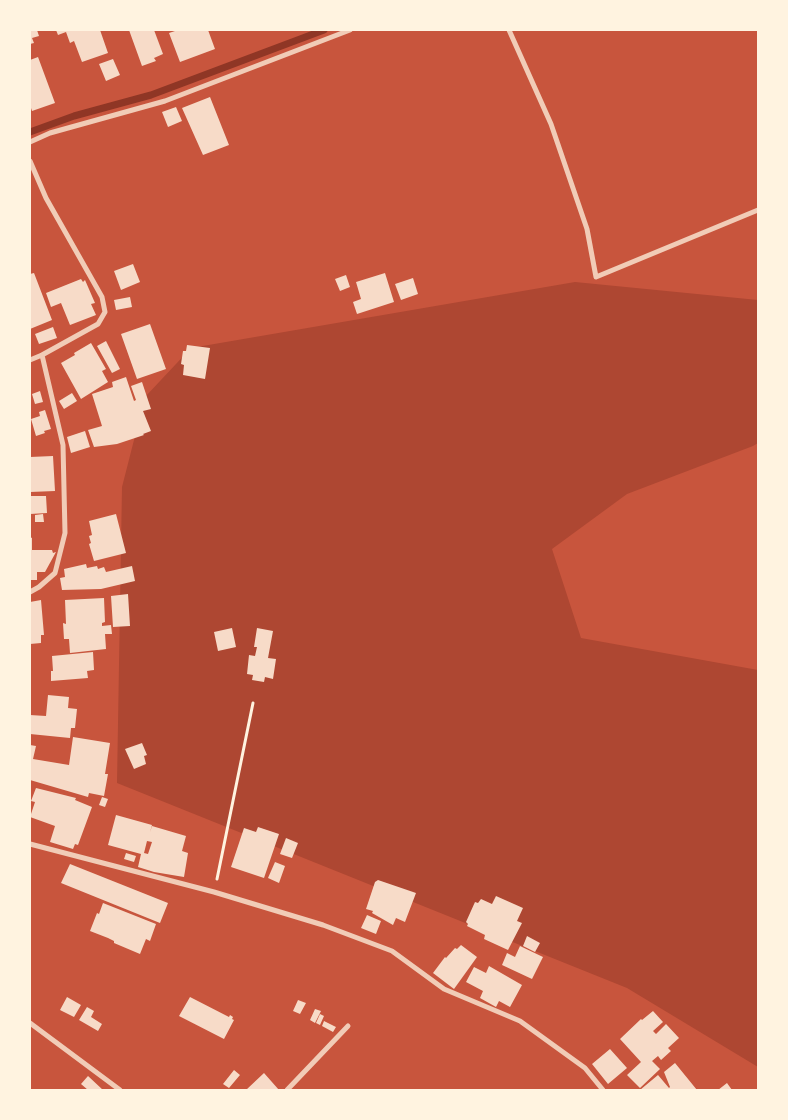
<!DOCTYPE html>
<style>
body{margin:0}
#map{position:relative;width:788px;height:1120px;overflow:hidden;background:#c8553d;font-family:"Golos Text",sans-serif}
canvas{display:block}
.frame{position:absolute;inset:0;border:31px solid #fff3e0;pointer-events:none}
</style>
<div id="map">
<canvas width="788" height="1120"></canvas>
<div class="frame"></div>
</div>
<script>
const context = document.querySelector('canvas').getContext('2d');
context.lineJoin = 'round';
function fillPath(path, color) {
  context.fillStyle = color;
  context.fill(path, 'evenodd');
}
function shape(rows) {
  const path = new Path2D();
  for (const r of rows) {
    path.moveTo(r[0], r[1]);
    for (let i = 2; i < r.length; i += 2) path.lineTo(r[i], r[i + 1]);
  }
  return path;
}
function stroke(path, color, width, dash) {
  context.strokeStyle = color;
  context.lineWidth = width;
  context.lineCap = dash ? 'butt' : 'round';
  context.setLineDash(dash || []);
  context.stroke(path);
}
const green = shape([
 [575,282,758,300,758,443,753,446,627,494,552,549,581,638,758,670,758,1067,627,988,117,783,122,487,145,397,191,348]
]);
const stream = shape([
 [30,132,74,116,151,95,324,30]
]);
const building = shape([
 [30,30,37,30,39,36,32,38,34,43,30,44],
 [56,30,100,30,108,53,82,62,74,41,70,43,66,32,58,35],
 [129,30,154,30,163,54,154,58,156,61,142,66],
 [178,30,208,30,215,49,180,62,169,33],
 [38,57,55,103,32,111,30,105,30,60],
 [113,59,120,75,106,81,99,64],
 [210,97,229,145,203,155,182,108],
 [176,107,182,121,168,127,162,112],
 [133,264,140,282,121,290,114,271],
 [34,273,52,320,30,329,30,274],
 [385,273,394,302,357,314,353,302,361,299,356,282],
 [346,275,350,287,340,291,335,279],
 [413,278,418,294,401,300,395,284],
 [81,279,83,282,85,280,95,303,91,304,96,315,70,325,61,303,51,307,46,293],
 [130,297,132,307,116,310,114,300],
 [150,324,166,369,137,379,121,334],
 [53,327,57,338,39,344,35,334],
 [106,341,120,369,112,373,97,346],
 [91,343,106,369,102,371,108,382,81,399,61,363,75,355,74,353],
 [187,345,210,348,205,379,183,375,184,365,181,364,183,351,186,351],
 [126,377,134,401,136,400,131,386,142,382,151,409,143,411,151,431,143,434,144,435,117,444,94,447,88,430,102,426,92,394,113,387,112,382],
 [40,391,43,402,35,404,32,394],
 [72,393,77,401,64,409,59,401],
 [45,410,51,429,44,431,45,433,36,436,31,419,40,416,39,412],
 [85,431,90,447,71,453,67,437],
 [53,456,55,491,30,492,30,457],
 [30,496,46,496,47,513,30,514],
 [43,514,44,522,35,522,35,515],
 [116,514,126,553,94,561,89,544,91,543,89,536,92,535,89,521],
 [30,537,32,538,32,550,52,550,53,553,56,552,45,572,37,572,37,580,30,580],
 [86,564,87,568,97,566,98,569,104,567,106,572,132,566,135,581,101,589,62,590,60,578,65,577,64,569],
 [128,594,130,626,113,627,111,596],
 [104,598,105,622,102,623,102,626,111,625,112,634,105,634,106,649,70,653,69,639,64,639,63,623,66,624,65,600],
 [41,600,44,635,41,635,41,643,30,644,30,602],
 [232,628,236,647,218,651,214,632],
 [257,628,273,631,268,658,276,659,273,679,265,677,264,682,252,680,253,675,247,674,249,655,255,656,257,647,254,647],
 [93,652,94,670,87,671,88,678,51,681,51,671,53,671,52,656],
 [48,695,69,697,68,708,77,709,75,728,71,728,70,738,30,734,30,715,46,716],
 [73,737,110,743,105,774,108,774,104,796,89,793,88,797,30,780,30,745,36,746,33,759,69,765],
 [142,743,147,755,144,756,146,764,134,769,125,749],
 [36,788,76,798,75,800,92,807,78,845,75,844,73,849,50,842,55,826,30,817,35,802,31,801],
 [102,797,108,799,105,807,99,805],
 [116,815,152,825,150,832,152,826,186,836,182,851,188,853,184,877,154,872,138,867,141,854,108,845],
 [147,841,152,842,148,854,144,853],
 [258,827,279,834,264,878,231,867,244,828,256,832],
 [286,838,298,843,292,858,280,854],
 [126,853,136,856,134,862,124,859],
 [275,862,285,866,279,883,268,878],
 [70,864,168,903,160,923,61,883],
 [378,880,416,893,405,922,396,918,393,925,372,913,373,911,366,909,375,882],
 [496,896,523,908,517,921,522,923,508,950,484,939,485,935,467,926,468,924,466,922,475,902,478,903,481,899,492,904],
 [103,903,156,924,150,941,146,939,140,954,114,943,114,941,108,938,90,931,97,913,99,914],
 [367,915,381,921,376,934,361,928],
 [527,936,540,943,535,952,523,946],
 [461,945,477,957,454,989,433,973,445,957,446,958,455,948,457,949],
 [520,946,543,957,532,979,502,965,507,953,515,957],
 [489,966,522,985,510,1007,499,1001,496,1007,480,998,483,991,466,982,474,967,486,973],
 [67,997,81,1005,74,1017,60,1010],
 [190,997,229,1017,230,1015,233,1017,232,1019,234,1020,224,1039,179,1016],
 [298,1000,306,1003,300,1014,293,1011],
 [87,1007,94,1011,91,1017,102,1024,98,1031,79,1020],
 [315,1009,321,1011,315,1023,310,1020],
 [653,1011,663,1022,653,1031,656,1034,666,1024,679,1038,668,1048,671,1051,661,1060,658,1056,652,1061,660,1069,640,1088,627,1075,641,1062,620,1039,641,1019,642,1020],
 [320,1014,324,1016,320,1025,316,1023],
 [324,1021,336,1027,333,1032,322,1026],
 [610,1049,627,1068,608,1084,592,1064],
 [675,1063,697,1090,640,1090,658,1075,669,1088,670,1087,664,1072],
 [234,1070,240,1075,229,1088,223,1084],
 [264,1073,279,1090,246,1090],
 [88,1076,103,1090,88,1090,81,1084],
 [727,1083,732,1090,718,1090]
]);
const path = shape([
 [217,879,253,703]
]);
const minor = shape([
 [509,30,551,124,587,229,596,277,758,210],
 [30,142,50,133,165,101,350,30],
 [30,161,46,198,102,297,105,312,98,324,42,355],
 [30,360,42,355,63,445,65,533,55,573,39,587,30,592],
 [30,844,214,892,323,925,392,951,444,989,520,1021,585,1068,603,1090],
 [30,1023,120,1090],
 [287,1090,348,1026]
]);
fillPath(green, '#ae4732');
stroke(stream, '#8f3625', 7);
fillPath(building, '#f7dbc8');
stroke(path, '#fff3e0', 3);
stroke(minor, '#f1ccb7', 5);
</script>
